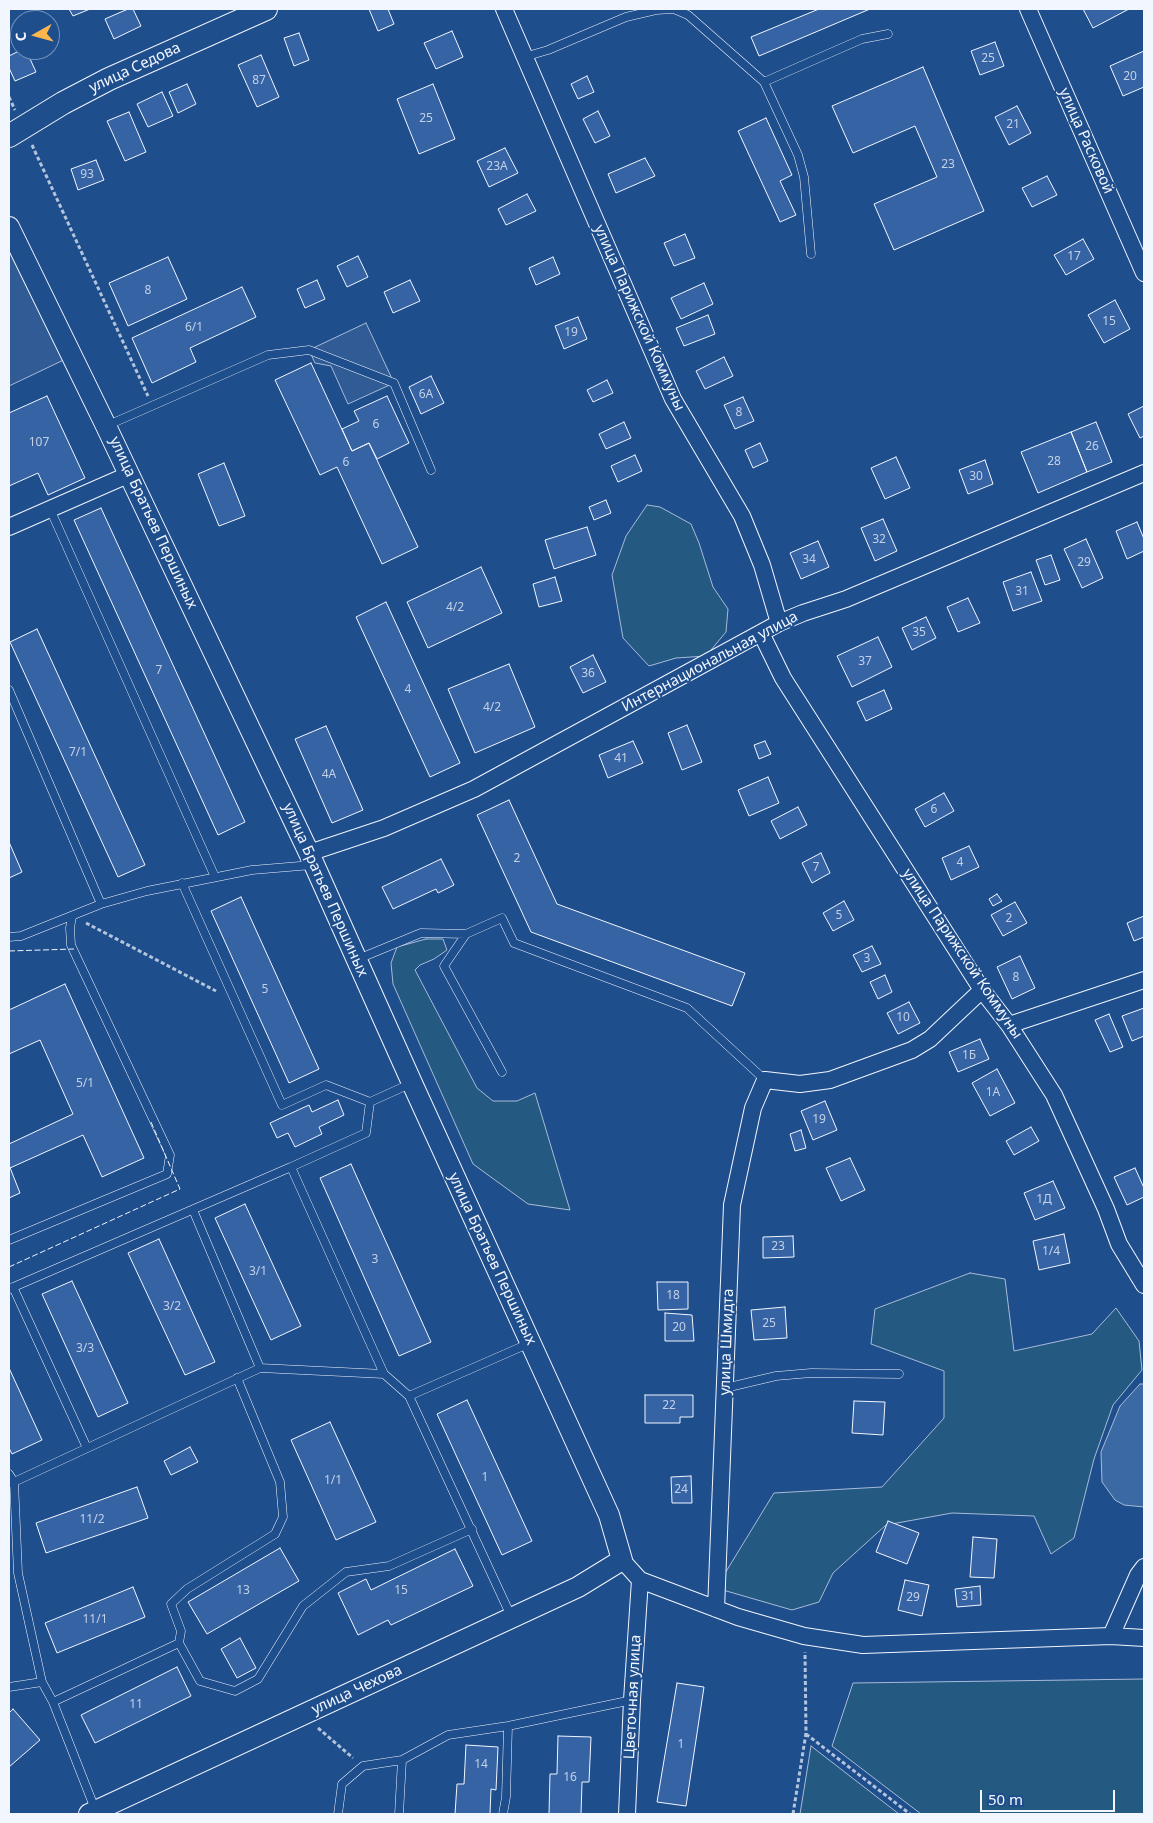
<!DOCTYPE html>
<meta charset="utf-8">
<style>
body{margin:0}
#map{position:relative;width:1153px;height:1823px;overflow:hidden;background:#1f4e8c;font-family:"Noto Sans",sans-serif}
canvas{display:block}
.frame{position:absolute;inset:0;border:10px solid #f2f6ff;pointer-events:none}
.north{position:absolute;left:10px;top:10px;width:50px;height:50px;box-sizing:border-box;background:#1f4e8c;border:1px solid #7391ba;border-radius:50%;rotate:263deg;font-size:14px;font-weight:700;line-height:20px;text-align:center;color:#f2f6ff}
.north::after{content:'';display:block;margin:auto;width:18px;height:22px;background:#ffb74d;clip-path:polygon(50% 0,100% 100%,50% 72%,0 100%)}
.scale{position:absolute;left:980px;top:1790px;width:135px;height:22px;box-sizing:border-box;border:2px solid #f2f6ff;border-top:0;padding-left:6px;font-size:15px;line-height:18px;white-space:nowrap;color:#f2f6ff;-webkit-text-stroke:4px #1f4e8c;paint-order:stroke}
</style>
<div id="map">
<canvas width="1153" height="1823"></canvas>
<div class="frame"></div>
<div class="north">С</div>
<div class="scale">50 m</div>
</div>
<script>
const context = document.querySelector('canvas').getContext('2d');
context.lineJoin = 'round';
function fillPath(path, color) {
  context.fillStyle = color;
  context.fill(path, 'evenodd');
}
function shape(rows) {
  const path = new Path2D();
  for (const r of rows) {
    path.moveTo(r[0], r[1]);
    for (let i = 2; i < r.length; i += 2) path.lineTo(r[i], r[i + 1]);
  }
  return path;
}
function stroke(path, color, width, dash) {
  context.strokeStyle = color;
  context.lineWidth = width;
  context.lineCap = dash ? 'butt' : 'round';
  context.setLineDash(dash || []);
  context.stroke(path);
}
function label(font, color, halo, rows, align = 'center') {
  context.font = font + ' "Noto Sans",sans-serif';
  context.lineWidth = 4;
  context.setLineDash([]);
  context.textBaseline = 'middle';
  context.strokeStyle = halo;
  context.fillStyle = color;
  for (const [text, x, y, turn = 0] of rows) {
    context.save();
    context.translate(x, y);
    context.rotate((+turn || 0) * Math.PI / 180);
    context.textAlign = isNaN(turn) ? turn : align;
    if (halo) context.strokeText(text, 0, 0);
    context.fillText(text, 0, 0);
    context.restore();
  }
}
const green = shape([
 [647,505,660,507,691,524,699,543,713,587,728,609,726,632,706,656,676,658,649,666,623,638,612,575,626,536,647,505],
 [426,939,443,939,447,950,434,959,420,965,415,970,477,1088,493,1101,517,1101,535,1093,570,1210,528,1204,473,1164,393,984,391,963,397,947,426,939],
 [970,1273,1005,1279,1014,1351,1092,1334,1116,1308,1139,1341,1142,1370,1113,1405,1094,1459,1074,1538,1051,1554,1034,1516,952,1513,886,1525,833,1573,819,1602,792,1610,716,1588,774,1493,882,1487,944,1418,944,1371,871,1344,875,1309,970,1273],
 [1144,1679,1144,1814,921,1814,832,1746,853,1683,1144,1679],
 [811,1746,899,1814,800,1814,811,1746]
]);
const parking = shape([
 [9,227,72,356,9,386,9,227],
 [366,323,394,383,348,404,331,366,315,363,309,350,366,323]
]);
const water = shape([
 [1140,1384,1144,1384,1144,1507,1124,1505,1115,1500,1102,1482,1101,1452,1120,1406,1140,1384]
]);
const building = shape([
 [69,9,90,9,73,16,69,9],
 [128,9,133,9,141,26,114,39,105,19,128,9],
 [369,9,388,9,394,24,378,31,369,9],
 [819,9,870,9,759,56,751,37,819,9],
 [1083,9,1129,9,1093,28,1083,9],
 [452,31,463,57,436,69,424,43,452,31],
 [299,33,309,60,294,66,284,38,299,33],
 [995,42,1004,66,980,75,971,51,995,42],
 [21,50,26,50,36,72,15,81,9,68,9,56,21,50],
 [1144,51,1144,87,1123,96,1110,66,1144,51],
 [261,55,279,97,257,107,238,65,261,55],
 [923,67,984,211,894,250,874,204,937,177,915,126,853,153,832,106,923,67],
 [587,76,594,92,578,99,571,84,587,76],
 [187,84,196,104,178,113,169,92,187,84],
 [433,84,455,139,419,154,397,99,433,84],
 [162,92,173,116,148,127,137,104,162,92],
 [1017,106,1031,133,1009,145,995,117,1017,106],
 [598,111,610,136,595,143,583,119,598,111],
 [129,112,146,152,125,161,107,121,129,112],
 [766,118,792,175,780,181,796,215,780,222,738,131,766,118],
 [505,148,518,173,489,187,477,161,505,148],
 [645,158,655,176,616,193,608,174,645,158],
 [96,160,104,180,78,190,71,169,96,160],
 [1047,176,1057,195,1032,207,1022,188,1047,176],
 [527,194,536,211,506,225,498,209,527,194],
 [685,234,695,258,674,266,664,243,685,234],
 [1083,239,1094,259,1066,275,1054,255,1083,239],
 [358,256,368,277,347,287,337,266,358,256],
 [168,257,187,299,128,326,109,283,168,257],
 [553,257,560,274,536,285,529,268,553,257],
 [317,280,325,299,305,308,297,289,317,280],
 [410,280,420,301,393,313,384,292,410,280],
 [704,283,713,304,681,319,671,298,704,283],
 [242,287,256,317,190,348,196,362,152,383,132,338,242,287],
 [1115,300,1130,329,1104,343,1088,315,1115,300],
 [708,315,715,334,684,346,676,328,708,315],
 [578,317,587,339,564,349,555,326,578,317],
 [724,357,733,376,705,389,696,371,724,357],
 [311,363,352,451,369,443,418,547,382,564,337,467,320,475,275,380,311,363],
 [431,376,444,403,421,414,409,387,431,376],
 [607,380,613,393,593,402,587,390,607,380],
 [47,396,85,478,48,495,38,473,9,486,9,413,47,396],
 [387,396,409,443,377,459,369,443,352,451,342,429,359,421,354,411,387,396],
 [743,397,754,421,735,429,724,405,743,397],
 [1144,406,1144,436,1140,438,1128,414,1144,406],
 [624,422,631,438,606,449,599,434,624,422],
 [1096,422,1112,462,1087,472,1071,432,1096,422],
 [1071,432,1087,472,1038,493,1021,452,1071,432],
 [760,443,768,461,753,468,745,450,760,443],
 [635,455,642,471,618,482,611,466,635,455],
 [896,457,910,488,885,499,871,468,896,457],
 [985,460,993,484,968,494,959,470,985,460],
 [224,463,245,516,219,526,198,474,224,463],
 [606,500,611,513,594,520,589,507,606,500],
 [101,508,245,822,218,835,74,520,101,508],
 [883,519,897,551,875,561,861,528,883,519],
 [1137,522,1144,539,1144,551,1127,559,1116,531,1137,522],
 [587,527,596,555,554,569,545,540,587,527],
 [1086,539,1103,578,1082,588,1064,549,1086,539],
 [818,541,829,567,801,579,790,553,818,541],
 [1051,555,1060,580,1045,585,1036,560,1051,555],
 [481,567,502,613,428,648,407,602,481,567],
 [1031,572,1042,601,1013,611,1003,582,1031,572],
 [555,577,562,601,539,607,533,584,555,577],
 [968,598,980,623,958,632,947,607,968,598],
 [386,602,460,763,430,777,356,617,386,602],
 [926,617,936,638,912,650,902,628,926,617],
 [37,629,145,865,118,877,10,642,37,629],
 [878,637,892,667,852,687,837,656,878,637],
 [593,655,606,682,583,693,570,667,593,655],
 [509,664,535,727,475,753,448,689,509,664],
 [884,690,892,709,866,721,857,702,884,690],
 [687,725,702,762,682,770,668,733,687,725],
 [326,726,363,810,332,823,295,739,326,726],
 [633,741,643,763,608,778,599,755,633,741],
 [765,741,771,754,759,759,754,745,765,741],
 [768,777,779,803,749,816,738,790,768,777],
 [944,793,954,811,925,827,915,809,944,793],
 [509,800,557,904,745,973,732,1006,531,932,477,815,509,800],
 [798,807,807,825,780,839,771,821,798,807],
 [9,842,22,872,9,878,9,842],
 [969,846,979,867,951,880,942,858,969,846],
 [821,853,830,873,812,883,802,863,821,853],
 [441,859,454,885,438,893,436,889,393,909,382,887,441,859],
 [997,894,1002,901,993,906,989,899,997,894],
 [241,897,319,1069,289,1083,211,911,241,897],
 [844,901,854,920,833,931,823,913,844,901],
 [1015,902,1027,923,1003,936,991,915,1015,902],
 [1144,916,1144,937,1134,941,1127,923,1144,916],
 [872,946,881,964,862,972,853,955,872,946],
 [1020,956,1035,988,1012,999,997,967,1020,956],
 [885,975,892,992,878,999,870,982,885,975],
 [65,984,144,1158,102,1177,83,1135,10,1168,9,1165,9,1144,73,1114,40,1040,9,1054,9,1010,65,984],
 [909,1002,920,1023,898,1034,887,1013,909,1002],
 [1144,1008,1144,1036,1132,1041,1122,1016,1144,1008],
 [1109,1014,1123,1047,1110,1052,1095,1020,1109,1014],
 [980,1039,989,1059,958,1072,949,1052,980,1039],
 [997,1069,1015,1103,990,1116,972,1083,997,1069],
 [338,1100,344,1115,319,1127,322,1134,295,1147,288,1133,277,1138,270,1123,309,1105,312,1112,338,1100],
 [825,1101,837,1130,813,1140,801,1111,825,1101],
 [1031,1127,1039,1141,1014,1155,1006,1141,1031,1127],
 [801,1130,806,1148,795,1151,790,1134,801,1130],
 [850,1158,865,1190,841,1201,826,1168,850,1158],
 [351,1164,431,1342,399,1356,320,1178,351,1164],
 [9,1165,20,1193,9,1198,9,1165],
 [1135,1168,1144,1188,1144,1197,1127,1205,1114,1177,1135,1168],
 [1053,1181,1065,1208,1035,1220,1024,1193,1053,1181],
 [245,1204,301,1326,271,1340,215,1218,245,1204],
 [1064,1234,1070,1263,1039,1270,1033,1241,1064,1234],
 [793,1236,794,1257,763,1258,763,1237,793,1236],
 [159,1239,215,1362,185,1375,128,1253,159,1239],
 [72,1281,128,1403,98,1417,42,1294,72,1281],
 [657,1282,688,1282,688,1309,658,1310,657,1282],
 [785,1307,787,1338,754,1340,751,1310,785,1307],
 [665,1313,692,1315,694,1341,665,1341,665,1313],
 [9,1368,42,1440,12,1454,9,1448,9,1368],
 [645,1395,693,1395,693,1417,680,1417,680,1423,645,1423,645,1395],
 [467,1400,532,1541,502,1555,437,1414,467,1400],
 [854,1401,885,1402,883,1435,852,1433,854,1401],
 [330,1422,376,1522,336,1540,291,1440,330,1422],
 [190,1447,198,1462,171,1475,164,1461,190,1447],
 [691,1476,692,1503,672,1503,671,1477,691,1476],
 [137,1487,148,1518,46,1553,36,1523,137,1487],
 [888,1521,919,1533,907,1564,876,1552,888,1521],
 [973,1537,997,1539,994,1578,970,1577,973,1537],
 [280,1548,299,1581,207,1634,188,1602,280,1548],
 [455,1549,473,1586,391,1625,388,1620,358,1635,338,1593,366,1579,371,1590,455,1549],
 [905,1580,929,1585,922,1616,898,1610,905,1580],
 [980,1586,981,1605,957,1607,955,1589,980,1586],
 [133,1587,145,1617,57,1653,45,1623,133,1587],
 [240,1638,256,1668,237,1678,221,1649,240,1638],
 [177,1667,191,1696,95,1743,81,1715,177,1667],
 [677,1683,704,1687,686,1806,657,1802,677,1683],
 [13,1709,40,1740,9,1767,9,1713,13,1709],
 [558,1736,591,1737,589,1782,582,1782,581,1814,549,1814,550,1774,557,1774,558,1736],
 [466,1745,498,1747,496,1790,491,1789,490,1814,455,1814,457,1784,464,1784,466,1745]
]);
const path = shape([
 [9,97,15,110],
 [32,145,148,396],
 [86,923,216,991],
 [318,1728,353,1758],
 [806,1734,910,1814],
 [793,1814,806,1733,805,1652]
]);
const service = shape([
 [524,57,548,50,626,17,656,10,674,9,688,15,764,82,798,155,804,177,811,254],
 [764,82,862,39,888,34],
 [106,426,268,355,309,350,394,383,431,470],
 [50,509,215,877],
 [9,690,101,904],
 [182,883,282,1105,326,1085,370,1102,412,1083],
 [9,937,21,936,101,904,147,891,252,870,312,865],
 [358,959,421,933,466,934],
 [502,1072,444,966,466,934,502,918,514,943,687,1008,765,1080],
 [370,1102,366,1133,291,1167,384,1374],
 [193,1210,260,1368],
 [9,1240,167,1174,170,1155,71,945,70,928,72,916],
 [13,1287,87,1448],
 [9,1289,291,1167],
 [725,1388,776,1376,811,1373,899,1374],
 [409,1396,530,1343],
 [9,1474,14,1482,18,1573,42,1682,53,1702,95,1809],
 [9,1483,14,1482,260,1368,384,1374,409,1396,511,1616],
 [179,1643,181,1631,171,1604,187,1589,275,1534,283,1517,280,1482,237,1378],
 [9,1687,42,1682],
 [53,1702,179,1643,200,1681,235,1691,258,1679,303,1606,346,1572,389,1566,472,1529],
 [338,1814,342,1784,363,1766,402,1760,448,1735,508,1726,632,1700],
 [399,1814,402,1760],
 [503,1814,506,1797,508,1726]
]);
const minor = shape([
 [504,9,673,399,742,516,762,565,779,623],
 [1028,9,1144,273],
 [9,527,130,474],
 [761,633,783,678,982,990,1009,1025,1054,1095,1106,1209,1119,1244,1144,1285],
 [309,853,384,828,474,789,779,623,803,613,846,599,1144,473],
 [1009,1025,1144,980],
 [622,1560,640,1580,738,1617,804,1636,863,1645,1111,1636,1144,1638],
 [716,1609,732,1205,753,1108,765,1080,800,1084,830,1080,912,1050,930,1039,982,990],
 [1111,1636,1138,1575,1144,1567],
 [627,1814,632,1700,640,1580]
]);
const tertiary = shape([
 [9,227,106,426,309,853,412,1083,609,1515,622,1560,578,1587,89,1814]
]);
const secondary = shape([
 [9,136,63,103,109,79,266,9]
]);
const fence = shape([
 [9,951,74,949],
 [9,1267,180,1189,151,1122]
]);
const numberNames = [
 ["25",988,59],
 ["20",1130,77],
 ["87",259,81],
 ["25",426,119],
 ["21",1013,125],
 ["23",948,165],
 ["23А",497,167],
 ["93",87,175],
 ["17",1074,257],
 ["8",148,291],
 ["15",1109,322],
 ["6/1",194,328],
 ["19",571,333],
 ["6А",426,395],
 ["8",739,413],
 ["6",376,425],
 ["107",39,443],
 ["26",1092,447],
 ["28",1054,462],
 ["6",346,463],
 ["30",976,477],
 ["32",879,540],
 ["34",809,560],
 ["29",1084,563],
 ["31",1022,592],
 ["4/2",455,608],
 ["35",919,633],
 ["37",865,662],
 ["7",159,671],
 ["36",588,674],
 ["4",408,690],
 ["4/2",492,708],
 ["7/1",78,753],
 ["41",621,759],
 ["4А",329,775],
 ["6",934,810],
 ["2",517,859],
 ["4",960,863],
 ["7",816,868],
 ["5",839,916],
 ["2",1009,919],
 ["3",867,959],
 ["8",1016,978],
 ["5",265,990],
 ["10",903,1018],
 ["1Б",969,1056],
 ["5/1",85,1084],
 ["1А",993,1093],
 ["19",819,1120],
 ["1Д",1044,1200],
 ["23",778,1247],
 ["1/4",1051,1252],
 ["3",375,1260],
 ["3/1",258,1272],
 ["18",673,1296],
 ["3/2",172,1307],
 ["25",769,1324],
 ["20",679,1328],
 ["3/3",85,1349],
 ["22",669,1406],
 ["1",485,1478],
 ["1/1",333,1481],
 ["24",681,1490],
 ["11/2",92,1520],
 ["13",243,1591],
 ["15",401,1591],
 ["31",968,1597],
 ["29",913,1598],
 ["11/1",95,1620],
 ["11",136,1705],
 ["1",681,1745],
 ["14",481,1765],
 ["16",570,1778]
];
const streetNames = [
 ["улица Седова",135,68,-25],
 ["улица Расковой",1086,141,66],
 ["улица Парижской Коммуны",639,318,66],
 ["улица Братьев Першиных",153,523,65],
 ["Интернациональная улица",710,662,-28],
 ["улица Братьев Першиных",325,890,66],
 ["улица Парижской Коммуны",962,954,56],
 ["улица Братьев Першиных",492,1259,65],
 ["улица Шмидта",727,1342,-88],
 ["улица Чехова",357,1690,-25],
 ["Цветочная улица",633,1697,-87]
];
fillPath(green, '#245a82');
stroke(green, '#a8bbd7', 1);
fillPath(parking, '#305b95');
stroke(parking, '#a8bbd7', 1);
fillPath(water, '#3b69a3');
stroke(water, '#a8bbd7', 1);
fillPath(building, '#3563a3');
stroke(building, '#f2f6ff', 1);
stroke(service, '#f2f6ff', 9);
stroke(minor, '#f2f6ff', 18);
stroke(tertiary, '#f2f6ff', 22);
stroke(secondary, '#f2f6ff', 24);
stroke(path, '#b3c4dc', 3, [4, 2.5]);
stroke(service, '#1f4e8c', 8);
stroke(minor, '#1f4e8c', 16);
stroke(tertiary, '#1f4e8c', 20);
stroke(secondary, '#1f4e8c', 22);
stroke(fence, '#f2f6ff', 1, [6, 2.5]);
label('12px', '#c3d1e8', null, numberNames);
label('15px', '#f2f6ff', '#1f4e8c', streetNames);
</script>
